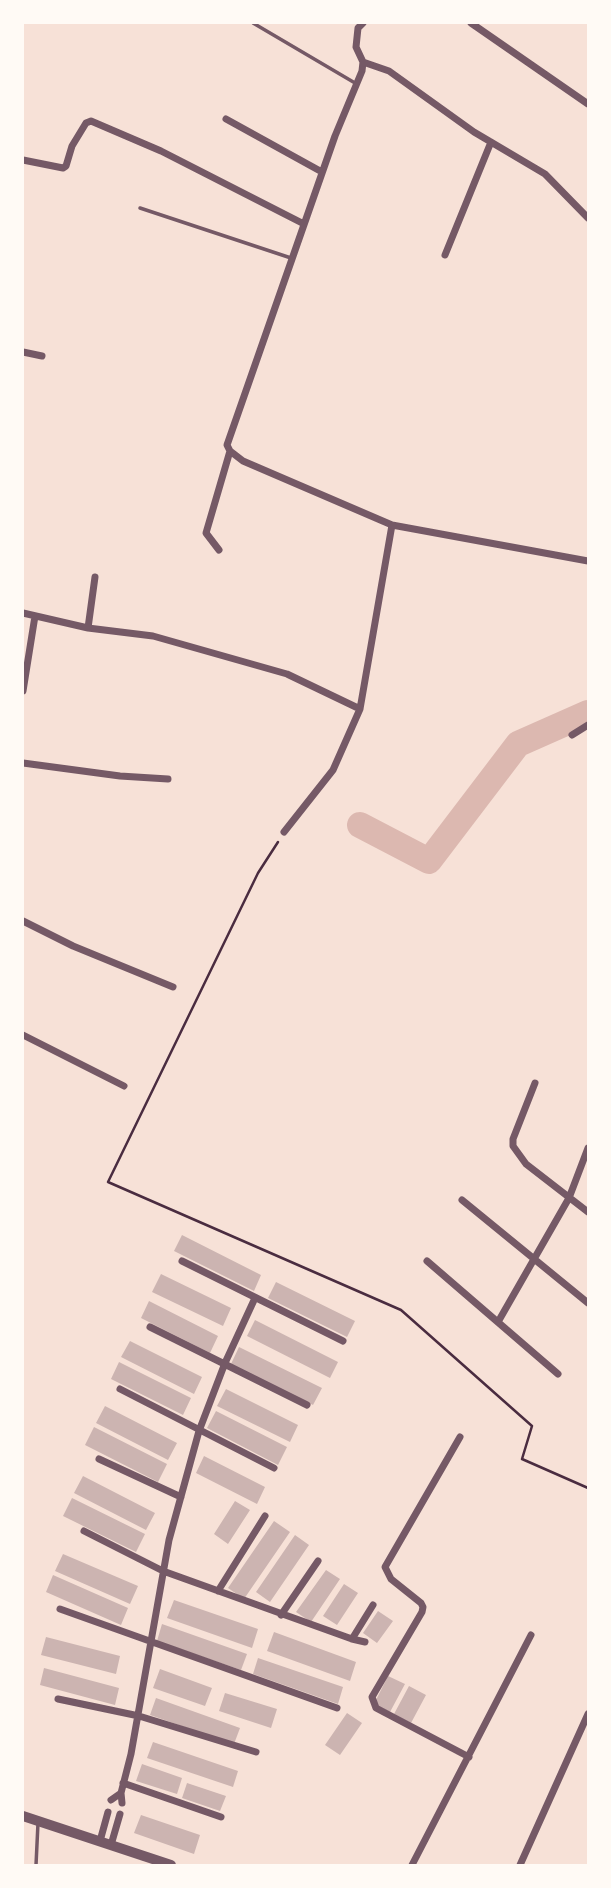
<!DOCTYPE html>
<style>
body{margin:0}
#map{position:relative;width:611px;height:1888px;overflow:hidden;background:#f7e1d7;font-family:Ubuntu,sans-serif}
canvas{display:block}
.frame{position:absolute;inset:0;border:24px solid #fffaf5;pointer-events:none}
</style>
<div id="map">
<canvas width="611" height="1888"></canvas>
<div class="frame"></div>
</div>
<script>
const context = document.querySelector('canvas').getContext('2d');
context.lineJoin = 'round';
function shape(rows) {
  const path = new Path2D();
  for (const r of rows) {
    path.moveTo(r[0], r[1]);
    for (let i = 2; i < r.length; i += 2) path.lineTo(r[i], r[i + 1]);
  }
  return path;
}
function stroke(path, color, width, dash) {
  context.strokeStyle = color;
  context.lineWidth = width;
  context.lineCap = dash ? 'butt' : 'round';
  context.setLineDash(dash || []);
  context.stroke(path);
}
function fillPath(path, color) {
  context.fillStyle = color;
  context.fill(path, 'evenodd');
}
const river = shape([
 [360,825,429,861,518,744,588,713]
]);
const building = shape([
 [182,1235,261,1275,254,1291,174,1251],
 [161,1274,231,1308,223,1326,152,1292],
 [276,1282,355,1321,347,1337,268,1298],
 [149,1301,218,1336,210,1353,141,1318],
 [255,1320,338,1362,330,1378,247,1336],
 [130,1341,202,1377,194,1394,121,1357],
 [239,1347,322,1388,313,1405,231,1364],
 [119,1362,191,1398,183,1415,111,1379],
 [226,1389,298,1425,290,1442,217,1406],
 [105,1406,177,1443,168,1460,96,1423],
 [216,1411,287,1447,278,1465,207,1428],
 [94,1427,167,1464,158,1482,85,1445],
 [204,1456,265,1487,257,1504,196,1473],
 [83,1476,155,1513,146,1530,74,1493],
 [72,1498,145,1534,136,1552,63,1516],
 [235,1501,250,1510,228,1544,214,1534],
 [274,1521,290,1532,244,1599,228,1588],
 [295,1535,309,1545,270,1602,256,1592],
 [63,1554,138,1586,130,1604,55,1571],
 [326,1570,340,1579,311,1622,296,1612],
 [53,1575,128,1608,121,1625,46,1592],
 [344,1584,358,1593,337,1625,323,1616],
 [174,1600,258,1629,252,1648,167,1618],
 [378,1611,393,1621,377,1643,363,1633],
 [162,1624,247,1654,241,1670,157,1641],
 [274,1632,356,1662,350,1681,267,1651],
 [46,1637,120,1656,116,1674,41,1655],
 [258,1658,343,1687,338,1704,253,1674],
 [44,1668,119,1688,115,1705,40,1685],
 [160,1669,212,1688,205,1706,153,1688],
 [388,1676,405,1684,390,1712,374,1704],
 [409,1686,426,1695,411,1723,394,1714],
 [225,1693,277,1709,271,1728,219,1711],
 [156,1698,240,1728,234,1744,150,1715],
 [347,1713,362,1723,340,1755,325,1745],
 [153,1742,238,1771,233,1787,147,1758],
 [142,1764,182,1778,177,1794,136,1781],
 [187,1783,226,1796,220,1811,182,1798],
 [141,1815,200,1835,194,1854,134,1833]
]);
const path = shape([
 [278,842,258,873,108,1182,401,1310,532,1426,522,1459,588,1488]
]);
const service = shape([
 [253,23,355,83],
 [140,208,291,258],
 [36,1865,38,1823]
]);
const minor = shape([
 [363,23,358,28,356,47,363,62,362,71,335,136,227,445,230,451,243,461,392,525,588,561],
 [471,23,588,104],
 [363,62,389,71,474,132,545,174,588,218],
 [226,119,322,172],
 [23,160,63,168,66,166,72,146,86,123,91,121,161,151,304,224],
 [445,255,491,142],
 [23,352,42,356],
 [219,550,206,533,230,451],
 [23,613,88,628,153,636,287,674,360,709,392,525],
 [88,628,95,577],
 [23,691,35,616],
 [572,735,588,725],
 [23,763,120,776,168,779],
 [284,832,333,770,360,709],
 [23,921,73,946,173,987],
 [23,1035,124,1086],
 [535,1083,513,1139,513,1146,526,1164,588,1212],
 [462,1200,588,1303],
 [182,1261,343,1341],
 [427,1261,558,1374],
 [498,1322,569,1198,588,1148],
 [150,1327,307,1405],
 [120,1389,274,1468],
 [460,1437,385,1567,391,1579,421,1603,423,1607,422,1612,372,1697,376,1708,469,1757],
 [99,1459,181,1497],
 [84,1531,163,1571,352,1639,373,1605],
 [218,1591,265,1516],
 [60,1609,337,1708],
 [281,1615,318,1561],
 [352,1639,365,1642],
 [58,1699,139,1716,256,1752],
 [123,1783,221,1817],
 [121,1793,122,1803],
 [111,1800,121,1793,131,1754,169,1540,199,1431,225,1363,255,1298],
 [100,1841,108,1812],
 [111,1845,120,1814],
 [412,1865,531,1635],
 [520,1865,588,1714]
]);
const tertiary = shape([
 [23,1816,171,1865]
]);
stroke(river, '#dcb8b0', 26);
fillPath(building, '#ccb4b1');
stroke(path, '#4a2c40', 2.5);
stroke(service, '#755966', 3.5);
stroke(minor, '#755966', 7);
stroke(tertiary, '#755966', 10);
</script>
